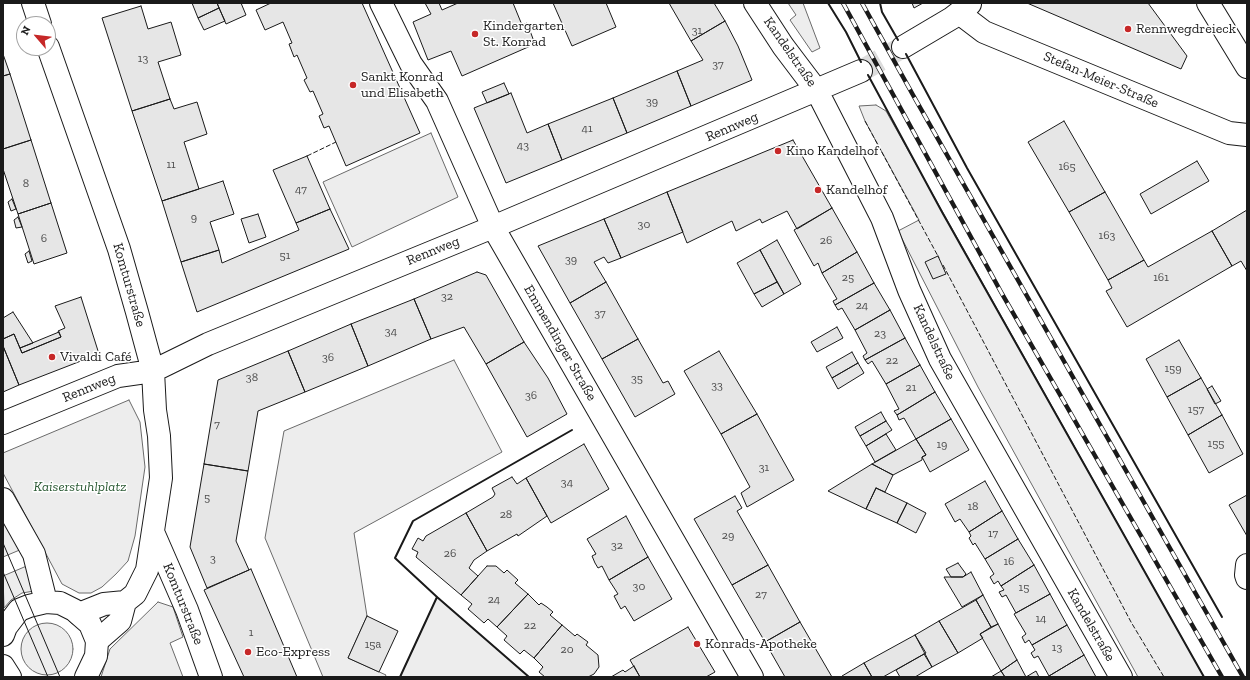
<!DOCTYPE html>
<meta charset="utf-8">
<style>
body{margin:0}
#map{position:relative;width:1250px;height:680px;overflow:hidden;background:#fff;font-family:"Zilla Slab",serif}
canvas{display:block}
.frame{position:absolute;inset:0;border:4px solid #1a1a1a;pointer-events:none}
.north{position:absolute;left:16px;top:16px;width:40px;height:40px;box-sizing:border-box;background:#fff;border:1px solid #a3a3a3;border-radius:50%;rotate:298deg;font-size:11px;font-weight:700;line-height:16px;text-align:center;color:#1a1a1a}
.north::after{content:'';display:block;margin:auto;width:14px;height:18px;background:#c62828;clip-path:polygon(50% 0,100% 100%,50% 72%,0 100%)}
</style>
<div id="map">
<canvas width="1250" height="680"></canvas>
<div class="frame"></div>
<div class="north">N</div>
</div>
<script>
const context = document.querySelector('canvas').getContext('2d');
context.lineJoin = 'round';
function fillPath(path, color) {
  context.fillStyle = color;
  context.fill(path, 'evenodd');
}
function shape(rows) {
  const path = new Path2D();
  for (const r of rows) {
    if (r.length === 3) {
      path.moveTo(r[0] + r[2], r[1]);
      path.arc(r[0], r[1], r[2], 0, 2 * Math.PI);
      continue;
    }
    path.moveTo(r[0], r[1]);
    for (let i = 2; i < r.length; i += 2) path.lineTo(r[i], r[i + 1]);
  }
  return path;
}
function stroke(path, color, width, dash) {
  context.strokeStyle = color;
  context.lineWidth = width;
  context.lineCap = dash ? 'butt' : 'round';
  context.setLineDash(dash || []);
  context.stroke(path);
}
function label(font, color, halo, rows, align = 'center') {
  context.font = font + ' "Zilla Slab",serif';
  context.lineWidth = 3;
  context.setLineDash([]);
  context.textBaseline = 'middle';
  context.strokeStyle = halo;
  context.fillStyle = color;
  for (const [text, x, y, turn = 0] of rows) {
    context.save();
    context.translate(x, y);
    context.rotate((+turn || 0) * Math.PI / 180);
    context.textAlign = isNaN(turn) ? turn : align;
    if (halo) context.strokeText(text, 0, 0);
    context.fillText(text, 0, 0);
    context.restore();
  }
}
const built = shape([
 [788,3,803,3,820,48,812,52,790,20,796,15,788,3],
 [876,105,886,111,1204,677,1138,677,978,387,898,231,919,220,865,121,859,106,876,105],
 [431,133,458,197,352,247,323,182,431,133],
 [454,360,502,452,354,533,367,616,348,658,386,675,385,677,323,677,265,538,284,431,454,360],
 [129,400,140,422,145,467,135,536,128,561,116,574,102,587,91,593,79,593,62,584,3,473,3,453,129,400],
 [3,520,22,549,3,557,3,520],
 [29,565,34,591,22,593,11,600,4,608,3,576,29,565],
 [437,597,529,677,400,677,437,597],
 [158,602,173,607,183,637,170,643,183,677,101,677,110,649,158,602],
 [47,649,26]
]);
const building = shape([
 [192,3,217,3,219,8,198,18,192,3],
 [217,3,241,3,246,15,226,24,217,3],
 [271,3,362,3,420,133,346,166,329,126,324,128,319,116,323,114,313,91,310,92,304,80,307,78,297,55,294,57,289,44,292,43,283,22,265,30,256,10,271,3],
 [425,3,439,3,442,10,458,3,513,3,522,25,527,23,535,44,462,76,451,51,428,60,413,22,431,14,425,3],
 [553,3,606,3,616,27,572,46,553,3],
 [669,3,714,3,725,21,691,41,669,3],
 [912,3,923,3,914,8,912,3],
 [1027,3,1148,3,1187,56,1181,69,1027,3],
 [141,6,148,29,171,22,181,55,158,62,170,99,132,111,102,18,141,6],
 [219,8,225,21,204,30,198,18,219,8],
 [725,21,738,46,752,80,691,106,677,71,703,60,691,41,725,21],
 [3,54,10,74,3,76,3,54],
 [677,71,691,106,627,133,613,98,677,71],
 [10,74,31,140,3,149,3,76,10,74],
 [504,83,509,94,487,103,482,92,504,83],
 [511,93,527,133,548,124,562,160,506,183,474,108,511,93],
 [613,98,627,133,562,160,548,124,613,98],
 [170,99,174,109,197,102,207,134,184,142,199,189,162,201,132,111,170,99],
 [1064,121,1105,192,1069,212,1028,142,1064,121],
 [31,140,51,203,18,214,3,169,3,149,31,140],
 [793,140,832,208,797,229,787,211,762,223,760,219,736,231,732,221,687,243,667,192,793,140],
 [307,156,330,209,296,223,273,170,307,156],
 [1197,161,1209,181,1151,214,1140,194,1197,161],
 [223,181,234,214,210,222,219,250,181,262,162,201,223,181],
 [667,192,683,232,621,258,604,219,667,192],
 [1105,192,1144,260,1108,280,1069,212,1105,192],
 [12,199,16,209,11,211,8,202,12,199],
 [51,203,67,253,34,264,18,214,51,203],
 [832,208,857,252,822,273,818,263,814,266,794,230,832,208],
 [330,209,349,249,197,312,181,262,219,250,222,263,299,230,296,223,330,209],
 [1247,210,1247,271,1241,261,1232,266,1212,231,1247,210],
 [258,214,266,237,249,243,241,219,258,214],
 [18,217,22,227,16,228,14,220,18,217],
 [604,219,621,258,608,263,604,257,594,262,606,282,570,303,538,246,604,219],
 [1212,231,1232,266,1127,327,1106,291,1112,288,1108,280,1144,260,1148,267,1212,231],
 [777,240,801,284,784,294,760,250,777,240],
 [760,250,777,282,754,294,737,263,760,250],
 [29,251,32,261,28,263,25,254,29,251],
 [857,252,874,283,835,305,833,301,837,299,822,273,857,252],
 [938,256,946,274,933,279,925,262,938,256],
 [477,272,486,275,524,342,486,364,464,327,431,339,414,299,477,272],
 [606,282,638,339,602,359,570,303,606,282],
 [777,282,784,294,762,307,754,294,777,282],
 [874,283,890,310,855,330,842,308,838,310,835,305,874,283],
 [81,297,99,354,19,385,3,346,3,339,14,334,22,353,61,337,58,331,65,328,55,306,81,297],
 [414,299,431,339,368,366,351,324,414,299],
 [890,310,905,338,865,360,863,356,867,353,855,330,890,310],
 [13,312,33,343,20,348,14,334,3,339,3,318,13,312],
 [351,324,368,366,305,392,288,351,351,324],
 [837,327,843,338,817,352,811,342,837,327],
 [59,332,61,337,22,353,20,348,59,332],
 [905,338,920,365,886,384,872,361,868,364,865,360,905,338],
 [638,339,663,383,668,381,675,394,635,417,602,359,638,339],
 [1179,340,1201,378,1167,397,1146,359,1179,340],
 [524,342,548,378,567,414,527,437,486,364,524,342],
 [3,346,19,385,3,392,3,346],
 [288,351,305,392,258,411,248,471,204,464,218,380,288,351],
 [719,351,757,414,721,434,684,371,719,351],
 [852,352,858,363,832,378,826,367,852,352],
 [858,363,864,373,838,389,832,378,858,363],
 [920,365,935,392,897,415,894,411,899,409,886,384,920,365],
 [1201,378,1222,415,1188,435,1167,397,1201,378],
 [1212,386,1221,401,1215,404,1207,389,1212,386],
 [935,392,951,419,916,439,904,418,899,420,897,415,935,392],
 [881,412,886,421,860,436,855,427,881,412],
 [757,414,794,480,747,507,741,493,750,487,721,434,757,414],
 [1222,415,1243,454,1209,473,1188,435,1222,415],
 [951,419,969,450,930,472,922,457,926,455,916,439,951,419],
 [886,421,892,430,866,446,860,436,886,421],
 [886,434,896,450,875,462,866,446,886,434],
 [916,439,926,455,922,457,922,460,893,475,872,464,916,439],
 [584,444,609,489,551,523,526,478,584,444],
 [204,464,248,471,236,541,249,570,207,588,190,547,204,464],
 [872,464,893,475,885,492,876,488,866,509,828,491,872,464],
 [512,477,517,484,526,478,547,516,518,536,517,534,487,551,466,513,493,497,495,494,492,488,512,477],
 [985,481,1002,511,969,532,960,519,955,522,945,504,985,481],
 [876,488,907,503,897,523,866,509,876,488],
 [1247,495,1247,536,1229,505,1247,495],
 [735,496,742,508,737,511,768,565,732,585,694,519,735,496],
 [907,503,926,513,916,533,897,523,907,503],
 [1002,511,1018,539,985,559,975,543,973,545,969,538,971,536,969,532,1002,511],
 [466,513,487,551,474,560,469,568,478,576,461,595,416,557,418,552,412,549,418,538,423,541,426,536,466,513],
 [626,516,648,557,609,580,602,566,598,568,595,563,592,556,596,554,587,539,626,516],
 [1018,539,1034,565,1001,586,998,581,994,584,990,577,994,574,985,559,1018,539],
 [648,557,672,599,634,621,625,606,621,609,614,596,618,594,609,580,648,557],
 [958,563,966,574,963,577,951,577,946,569,958,563],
 [768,565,800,622,765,642,732,585,768,565],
 [1034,565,1050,594,1016,613,1006,595,1002,597,999,592,1004,590,1001,586,1034,565],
 [487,566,496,566,504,573,507,570,518,580,515,583,528,594,497,627,488,619,484,623,468,609,472,604,461,595,487,566],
 [251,569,297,677,244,677,204,590,251,569],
 [971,572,983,595,962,607,944,577,963,577,971,572],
 [528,594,539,605,541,603,547,607,553,612,550,615,562,625,534,658,524,650,520,654,504,640,507,636,497,627,528,594],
 [1050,594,1067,625,1032,645,1029,640,1025,643,1022,637,1026,634,1014,614,1050,594],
 [983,595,998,624,991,627,976,600,983,595],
 [976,600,991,627,980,634,983,638,958,653,939,621,976,600],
 [367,616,398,631,379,672,348,658,367,616],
 [939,621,958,653,932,667,915,635,939,621],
 [800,622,832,677,785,677,765,642,800,622],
 [998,624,1017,660,1001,671,980,634,998,624],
 [562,625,575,636,577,634,588,642,586,645,598,655,599,667,594,674,588,677,545,677,539,672,543,667,534,658,562,625],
 [1067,625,1084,655,1049,676,1038,656,1034,658,1031,653,1035,650,1032,645,1067,625],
 [688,627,715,672,706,677,640,677,630,660,688,627],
 [915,635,926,653,883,677,872,677,864,663,915,635],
 [924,654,932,667,915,677,900,677,896,670,924,654],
 [1084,655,1096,677,1050,677,1049,676,1084,655],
 [1017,660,1026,677,1036,671,1039,677,1005,677,1001,671,1017,660],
 [864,663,872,677,843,677,842,676,864,663],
 [634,666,640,677,611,677,623,670,625,672,634,666],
 [1001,671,1005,677,991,677,1001,671]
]);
const minorTunnel = shape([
 [861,71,903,47]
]);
const minor = shape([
 [33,3,40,24],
 [381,3,411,64,437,101,493,227,752,677],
 [755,3,783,46,817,91,882,218,909,290,940,359,1121,677],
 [959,13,984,32,1229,133,1247,135],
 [48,47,119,249,137,312,153,371,155,410,159,436,161,478,147,570,135,594,125,602,104,604,79,614],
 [903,47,952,18,970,4],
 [3,423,118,376,153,371,208,344,493,227,861,71],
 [153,532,187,610,211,677],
 [1247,565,1246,575,1247,578],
 [97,641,120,621,125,602]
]);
const major = shape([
 [1208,3,1247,67],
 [3,499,34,554,46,602],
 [3,635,6,627,19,610,29,606,46,602,60,603,74,610,90,624,97,641,96,656,86,677],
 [3,666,10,677]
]);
const tram = shape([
 [3,543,60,677],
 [3,572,48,677]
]);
const rail = shape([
 [843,3,1001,292,1222,677],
 [862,3,913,95,1243,677]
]);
const fence = shape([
 [865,121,939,258],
 [307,156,336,142],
 [943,265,1131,622,1164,677]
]);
const wall = shape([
 [828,3,846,32,861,62],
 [880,3,882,12,898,40],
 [906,54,967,168,1222,617],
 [868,75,942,212,1204,677],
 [400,677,437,597],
 [529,677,437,597,395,558,413,521,572,430]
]);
const markers = [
 [1128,29,4,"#c62828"],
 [475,34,4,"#c62828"],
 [353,85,4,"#c62828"],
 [778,151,4,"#c62828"],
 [818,190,4,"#c62828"],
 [52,357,4,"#c62828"],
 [697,644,4,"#c62828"],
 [248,652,4,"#c62828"]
];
const numberNames = [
 ["31",697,31],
 ["13",143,59],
 ["37",718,65],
 ["39",652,102],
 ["41",587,129],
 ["43",523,146],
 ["11",171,165],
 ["165",1067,167],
 ["8",26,184],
 ["47",301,190],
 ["9",194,218],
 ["30",644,225],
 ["163",1107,236],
 ["6",44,239],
 ["26",826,241],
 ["51",285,256],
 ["39",571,260],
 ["25",848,278],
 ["161",1161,278],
 ["32",447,297],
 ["24",862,306],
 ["37",600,314],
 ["34",391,332],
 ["23",880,334],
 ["36",328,358],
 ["22",892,361],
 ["159",1173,369],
 ["38",252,378],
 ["35",637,379],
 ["33",717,386],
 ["21",911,388],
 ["36",531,396],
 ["157",1196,410],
 ["7",217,425],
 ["155",1216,444],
 ["19",942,445],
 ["31",764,468],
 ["34",567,483],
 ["5",207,498],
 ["18",973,507],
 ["28",506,515],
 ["17",993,534],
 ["29",728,536],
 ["32",617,546],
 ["26",450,554],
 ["3",213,559],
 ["16",1009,562],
 ["30",639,587],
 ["15",1024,588],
 ["27",761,595],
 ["24",494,600],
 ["14",1041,619],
 ["22",530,626],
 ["1",251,633],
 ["15a",373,645],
 ["13",1057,648],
 ["20",567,650]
];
const poiNames = [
 ["Kindergarten",483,26],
 ["St. Konrad",483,42],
 ["Rennwegdreieck",1136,29],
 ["Sankt Konrad",361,77],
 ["und Elisabeth",361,93],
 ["Kino Kandelhof",786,151],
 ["Kandelhof",826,190],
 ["Vivaldi Café",60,357],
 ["Konrads-Apotheke",705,644],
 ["Eco-Express",256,652]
];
const streetNames = [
 ["Kandelstraße",790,52,55],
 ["Stefan-Meier-Straße",1101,80,23],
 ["Rennweg",732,127,-23],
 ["Rennweg",433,251,-22],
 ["Komturstraße",129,285,74],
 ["Kandelstraße",934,342,65],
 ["Emmendinger Straße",560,343,60],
 ["Rennweg",89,388,-22],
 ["Komturstraße",183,604,68],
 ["Kandelstraße",1091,625,60]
];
const parkNames = [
 ["Kaiserstuhlplatz",80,487]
];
fillPath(built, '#ededed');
stroke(built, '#6a6a6a', 1);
fillPath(building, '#e6e6e6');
stroke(building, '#1a1a1a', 1);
stroke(minorTunnel, '#ddd', 22, [22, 11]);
stroke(minor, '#1a1a1a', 24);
stroke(major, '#1a1a1a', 24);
stroke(minor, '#fff', 22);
stroke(major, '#fff', 22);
stroke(tram, '#1a1a1a', 1);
stroke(rail, '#1a1a1a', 4.5);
stroke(rail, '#fff', 3, [9]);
stroke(fence, '#1a1a1a', 1, [5, 2]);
stroke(wall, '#1a1a1a', 2);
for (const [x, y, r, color] of markers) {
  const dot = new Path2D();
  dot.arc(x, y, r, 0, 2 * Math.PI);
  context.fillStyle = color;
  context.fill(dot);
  stroke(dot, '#fff', 1.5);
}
label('12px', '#4d4d4d', null, numberNames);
label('14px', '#1a1a1a', '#fff', poiNames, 'left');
label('14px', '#1a1a1a', '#fff', streetNames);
label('italic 14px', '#2b5a34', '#fff', parkNames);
</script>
